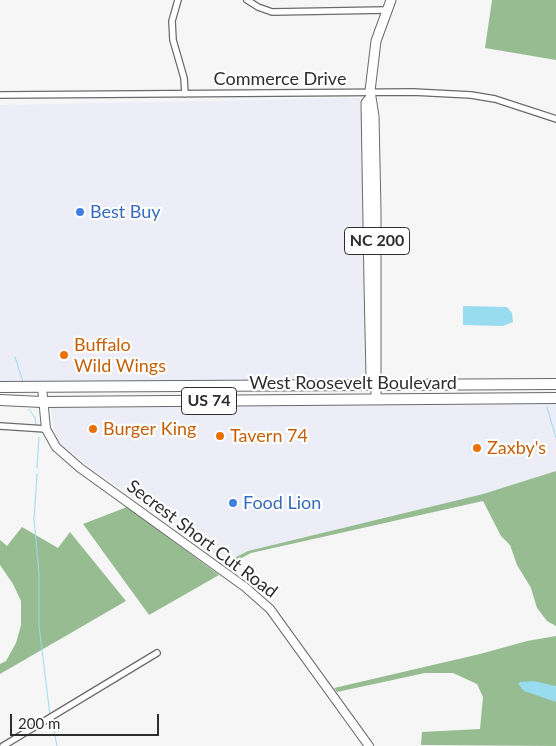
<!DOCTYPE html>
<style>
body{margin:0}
#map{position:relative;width:556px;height:746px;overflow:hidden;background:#f6f6f7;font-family:Lato,sans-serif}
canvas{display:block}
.scale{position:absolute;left:10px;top:714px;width:149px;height:22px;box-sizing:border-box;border:2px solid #2e2e2e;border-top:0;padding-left:6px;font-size:15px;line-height:18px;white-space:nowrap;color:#2e2e2e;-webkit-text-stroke:4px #fff;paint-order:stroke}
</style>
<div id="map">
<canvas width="556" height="746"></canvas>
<div class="scale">200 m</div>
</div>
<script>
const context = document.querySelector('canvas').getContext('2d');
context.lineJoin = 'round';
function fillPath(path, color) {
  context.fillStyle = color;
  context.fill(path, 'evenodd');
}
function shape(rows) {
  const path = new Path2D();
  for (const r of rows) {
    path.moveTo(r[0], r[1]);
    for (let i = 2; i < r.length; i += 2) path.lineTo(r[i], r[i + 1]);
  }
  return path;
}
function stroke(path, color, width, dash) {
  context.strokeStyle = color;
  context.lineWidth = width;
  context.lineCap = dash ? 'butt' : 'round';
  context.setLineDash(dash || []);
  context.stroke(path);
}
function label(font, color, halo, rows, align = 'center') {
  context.font = font + ' Lato,sans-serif';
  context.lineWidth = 4.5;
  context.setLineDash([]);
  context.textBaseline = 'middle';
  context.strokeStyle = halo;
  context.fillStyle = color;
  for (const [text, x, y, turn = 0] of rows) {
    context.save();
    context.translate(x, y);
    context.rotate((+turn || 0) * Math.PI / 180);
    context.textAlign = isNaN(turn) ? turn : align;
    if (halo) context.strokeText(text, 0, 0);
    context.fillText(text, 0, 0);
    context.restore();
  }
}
const built = shape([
 [361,98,365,379,0,386,0,105],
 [556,404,556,471,483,494,248,551,224,563,64,448,55,438,51,408]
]);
const forest = shape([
 [492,0,556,0,556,60,485,48],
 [556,471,556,626,547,621,537,608,531,588,517,565,510,545,501,536,483,501,251,553,227,566,224,563,248,551,483,494],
 [127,507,219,575,149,615,83,524],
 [22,527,58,548,70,532,126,601,0,674,0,664,6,661,16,643,21,625,21,601,13,584,0,565,0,540,7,546],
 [556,636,556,746,421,745,422,732,480,729,483,697,477,684,453,673,425,673,337,692,334,688,480,654,527,641]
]);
const water = shape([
 [463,306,507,307,512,313,513,322,503,326,463,325],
 [533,681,556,686,556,702,524,691,518,684,520,682]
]);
const stream = shape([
 [15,357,23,382],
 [547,407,556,438],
 [29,409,35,418,36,424],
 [37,468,39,437],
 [37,474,34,519,39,573,39,626,50,715],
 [52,720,57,746]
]);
const street = shape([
 [178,0,172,21,173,40,184,78,185,94],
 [247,0,258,7,272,12,387,10],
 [0,95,413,92,471,95,495,99,556,119],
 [0,426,46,429],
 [3,746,157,653]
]);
const secondary = shape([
 [42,387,46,429,56,447,80,468,245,587,270,609,369,746]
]);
const primary = shape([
 [370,98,366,103,369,284,371,377,375,385],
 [376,399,376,210,374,116,370,91,376,41,391,0]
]);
const highway = shape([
 [0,387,556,384],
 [0,400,42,402,556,398]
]);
const markers = [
 [80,212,5,"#3f7fe0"],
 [64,355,5,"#e8710a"],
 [93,429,5,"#e8710a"],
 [220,436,5,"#e8710a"],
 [477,448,5,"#e8710a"],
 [233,503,5,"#3f7fe0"]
];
const shields = [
 [377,241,65],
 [209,401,55]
];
const shieldNames = [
 ["NC 200",377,241],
 ["US 74",209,401]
];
const streetNames = [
 ["Commerce Drive",280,79],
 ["West Roosevelt Boulevard",353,383],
 ["Secrest Short Cut Road",202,539,37]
];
const shopNames = [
 ["Best Buy",90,212],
 ["Food Lion",243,503]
];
const foodNames = [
 ["Buffalo",74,345],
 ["Wild Wings",74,366],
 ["Burger King",103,429],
 ["Tavern 74",230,436],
 ["Zaxby's",487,448]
];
fillPath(built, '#ecedf6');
fillPath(forest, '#98bc91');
fillPath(water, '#99dbef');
stroke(stream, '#99dbef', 1);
stroke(street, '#6a6a6c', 8);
stroke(secondary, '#6a6a6c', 10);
stroke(primary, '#6a6a6c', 11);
stroke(highway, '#6a6a6c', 12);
stroke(street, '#fff', 5.5);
stroke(secondary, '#fff', 8);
stroke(primary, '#fff', 9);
stroke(highway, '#fff', 10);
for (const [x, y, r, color] of markers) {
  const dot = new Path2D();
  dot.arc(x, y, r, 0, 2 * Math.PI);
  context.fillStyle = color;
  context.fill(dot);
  stroke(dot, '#fff', 2);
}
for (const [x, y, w] of shields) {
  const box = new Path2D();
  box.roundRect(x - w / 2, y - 13.5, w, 27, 4);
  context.fillStyle = '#fff';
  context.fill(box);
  stroke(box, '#2e2e2e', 1);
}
label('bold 16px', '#2e2e2e', null, shieldNames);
label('18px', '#2e2e2e', '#fff', streetNames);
label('18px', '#366cbe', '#fff', shopNames, 'left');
label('18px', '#c56008', '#fff', foodNames, 'left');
</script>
